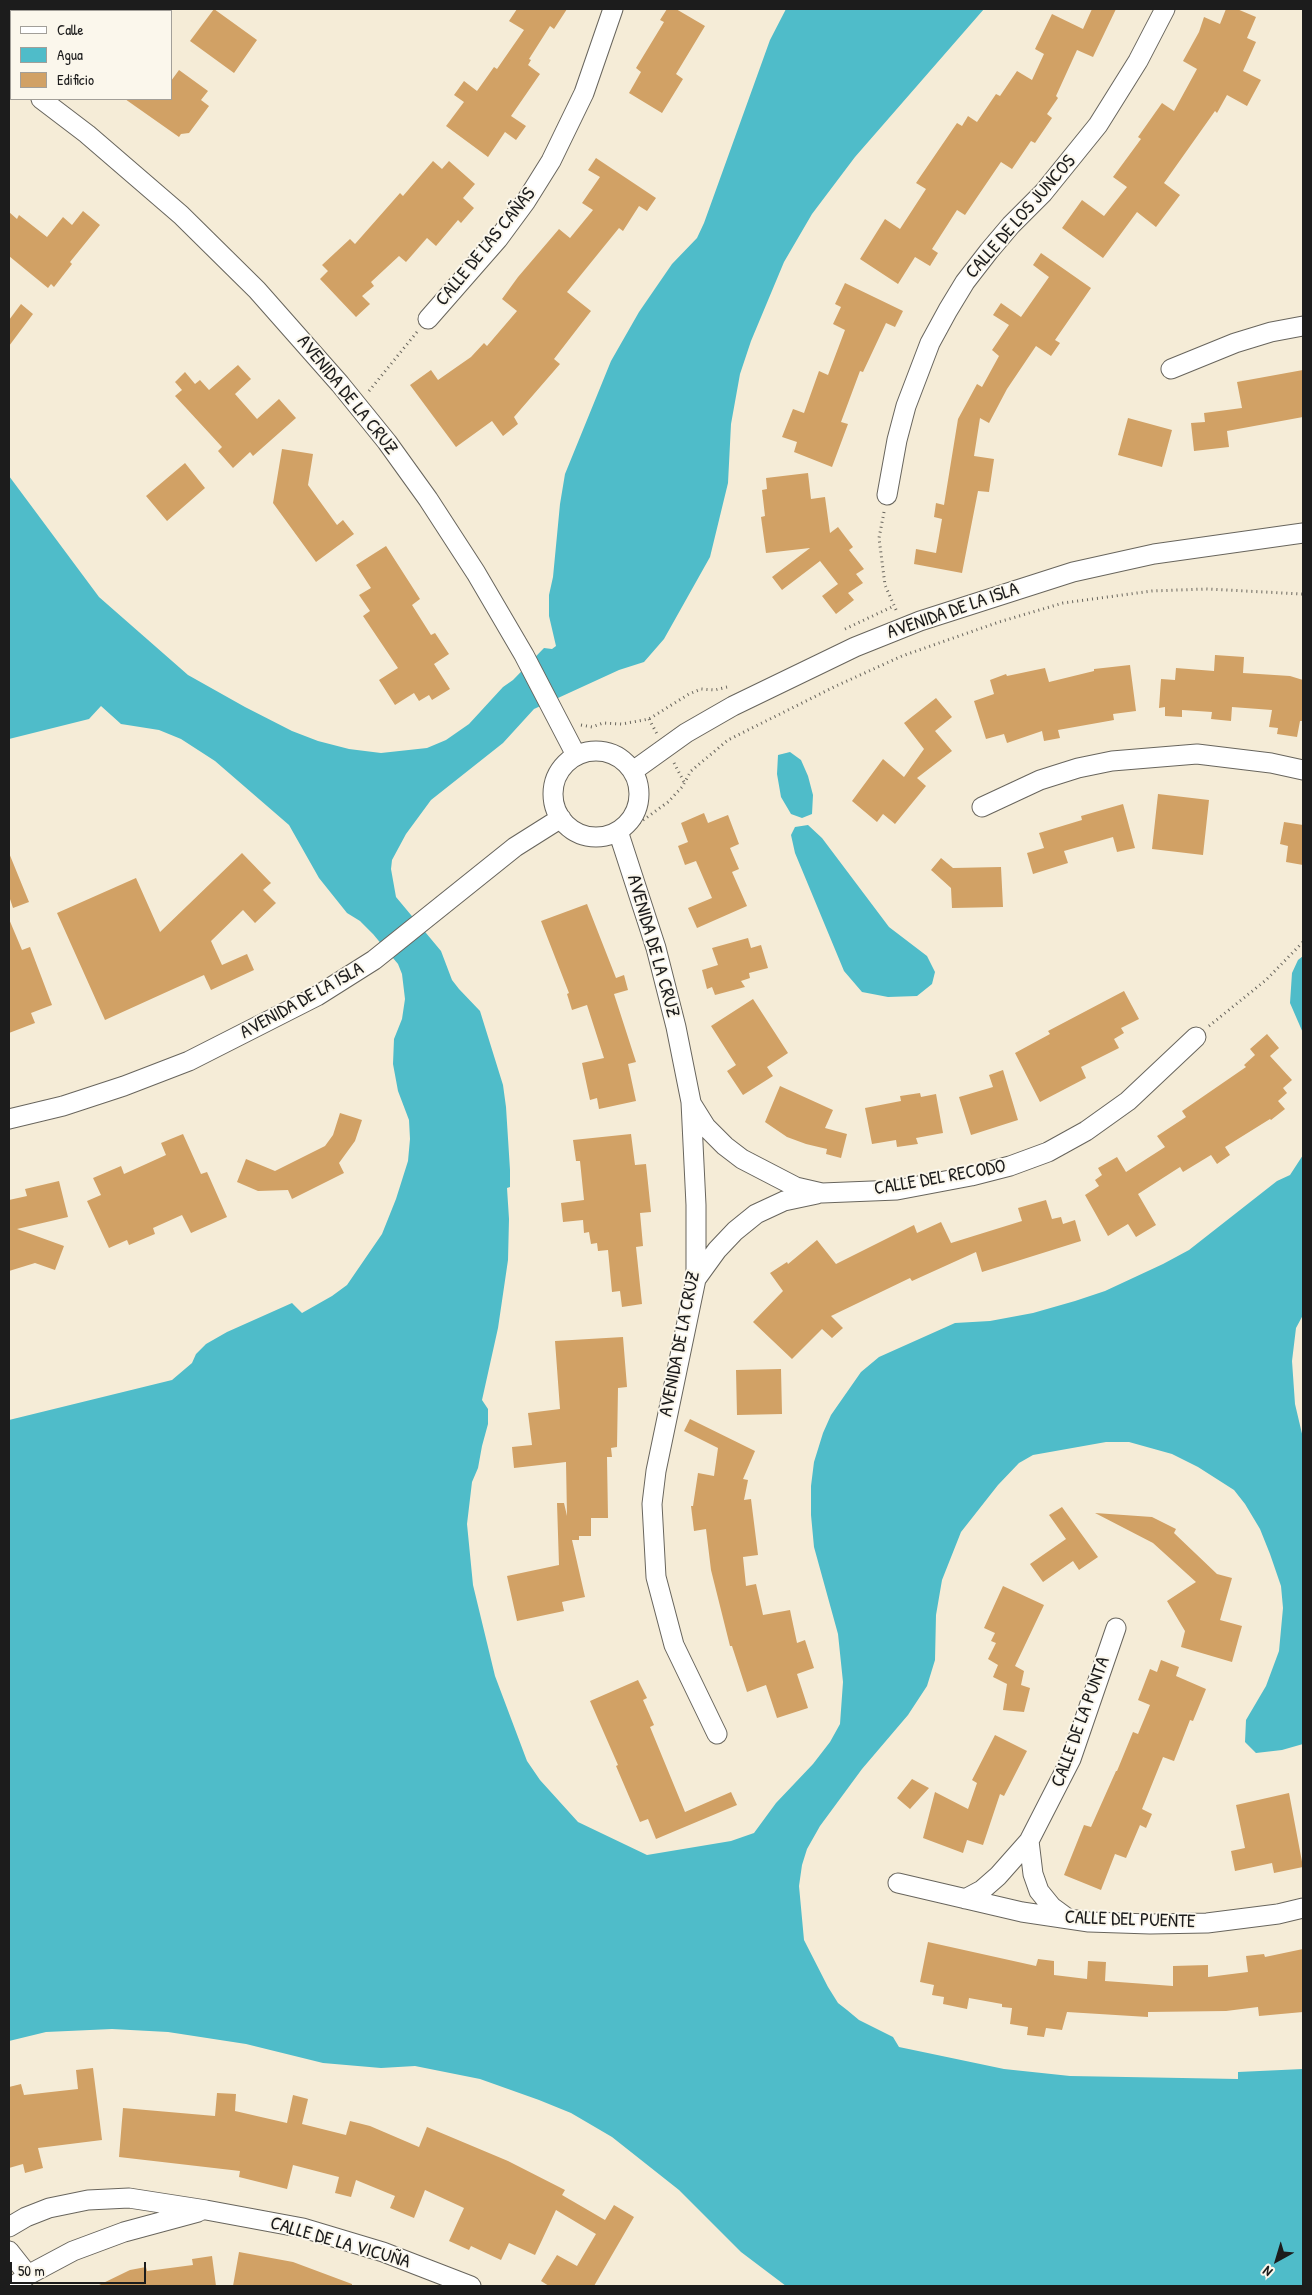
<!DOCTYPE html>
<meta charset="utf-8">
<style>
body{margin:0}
#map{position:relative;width:1312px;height:2295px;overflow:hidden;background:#f5ecd7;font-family:"Patrick Hand",sans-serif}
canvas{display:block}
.frame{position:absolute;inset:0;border:10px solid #1c1c1c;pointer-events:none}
.legend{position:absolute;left:10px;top:10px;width:162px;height:90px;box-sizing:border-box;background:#fbf7ec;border:1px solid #a29f99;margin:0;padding:6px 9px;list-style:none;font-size:15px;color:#1c1c1c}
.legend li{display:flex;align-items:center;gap:10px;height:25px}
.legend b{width:25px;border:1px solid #a29f99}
.north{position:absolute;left:1252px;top:2235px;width:50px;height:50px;-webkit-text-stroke:4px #fbf7ec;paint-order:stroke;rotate:219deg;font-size:14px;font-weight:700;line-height:20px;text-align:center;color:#1c1c1c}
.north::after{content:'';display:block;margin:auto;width:18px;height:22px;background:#1c1c1c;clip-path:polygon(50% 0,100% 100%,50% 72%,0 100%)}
.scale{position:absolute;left:10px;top:2262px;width:136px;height:22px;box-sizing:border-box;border:2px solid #1c1c1c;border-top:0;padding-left:6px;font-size:15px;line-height:18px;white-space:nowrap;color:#1c1c1c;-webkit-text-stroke:4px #fbf7ec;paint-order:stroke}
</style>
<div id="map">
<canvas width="1312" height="2295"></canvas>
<div class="frame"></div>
<ul class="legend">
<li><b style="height:6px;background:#fff"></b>Calle</li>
<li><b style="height:14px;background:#4fbcc9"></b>Agua</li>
<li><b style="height:14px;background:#d1a165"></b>Edificio</li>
</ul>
<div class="north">N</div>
<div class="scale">50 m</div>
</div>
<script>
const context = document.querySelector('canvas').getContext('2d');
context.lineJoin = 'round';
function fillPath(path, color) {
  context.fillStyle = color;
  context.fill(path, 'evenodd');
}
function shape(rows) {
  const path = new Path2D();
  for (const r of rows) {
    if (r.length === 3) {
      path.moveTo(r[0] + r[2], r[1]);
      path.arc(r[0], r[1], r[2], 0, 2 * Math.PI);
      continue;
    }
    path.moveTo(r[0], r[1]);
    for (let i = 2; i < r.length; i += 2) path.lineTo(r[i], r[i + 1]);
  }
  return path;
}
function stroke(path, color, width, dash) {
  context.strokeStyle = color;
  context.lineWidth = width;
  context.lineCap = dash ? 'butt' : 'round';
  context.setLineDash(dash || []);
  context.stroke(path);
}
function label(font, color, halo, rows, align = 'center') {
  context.font = font + ' "Patrick Hand",sans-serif';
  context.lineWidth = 4;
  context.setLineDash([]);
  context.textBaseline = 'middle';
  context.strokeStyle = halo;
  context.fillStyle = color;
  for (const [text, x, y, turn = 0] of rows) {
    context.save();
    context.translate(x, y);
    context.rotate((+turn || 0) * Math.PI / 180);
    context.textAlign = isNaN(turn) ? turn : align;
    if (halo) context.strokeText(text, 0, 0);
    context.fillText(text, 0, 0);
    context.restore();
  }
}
const water = shape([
 [786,9,984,9,855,157,812,214,784,262,751,341,740,374,731,424,728,483,710,557,664,639,644,662,619,670,534,709,503,743,431,800,406,834,392,860,391,869,396,897,441,951,452,980,459,989,480,1011,503,1085,506,1107,510,1170,510,1187,507,1188,509,1219,508,1260,498,1328,482,1400,488,1409,488,1424,482,1446,478,1468,472,1482,467,1524,473,1585,495,1676,527,1761,540,1780,578,1822,647,1855,731,1841,754,1833,776,1803,813,1764,830,1742,840,1724,843,1682,838,1634,814,1547,811,1515,811,1486,814,1462,823,1433,831,1415,861,1372,879,1357,955,1323,990,1321,1033,1313,1075,1301,1105,1291,1163,1264,1189,1250,1277,1181,1290,1175,1303,1155,1303,1315,1296,1328,1292,1361,1295,1404,1303,1438,1303,1744,1282,1750,1256,1753,1245,1742,1246,1720,1266,1686,1279,1651,1283,1608,1281,1586,1270,1554,1260,1529,1245,1504,1234,1490,1198,1467,1172,1454,1129,1442,1106,1442,1033,1455,1019,1463,998,1485,961,1532,942,1580,936,1615,935,1660,927,1686,908,1715,862,1769,820,1826,807,1849,802,1865,799,1886,804,1940,828,1987,838,2003,847,2010,859,2020,893,2037,899,2047,1004,2069,1070,2076,1238,2079,1238,2072,1303,2069,1303,2286,786,2286,741,2252,679,2190,612,2137,571,2113,539,2100,480,2079,415,2066,381,2068,323,2063,246,2044,168,2032,112,2029,46,2032,9,2041,9,1420,172,1380,192,1363,196,1354,206,1344,227,1332,292,1303,302,1313,332,1296,347,1285,382,1234,396,1199,408,1161,410,1139,409,1120,398,1091,393,1064,394,1039,402,1019,405,999,402,974,398,964,373,934,360,921,347,913,319,878,289,825,215,761,181,739,159,730,121,724,101,706,89,719,9,739,9,476,99,597,188,675,245,707,292,731,318,741,349,749,381,753,427,748,446,740,469,724,503,687,513,680,544,648,552,649,556,646,549,616,549,595,553,577,560,504,565,474,611,361,639,312,672,264,697,238,704,223,770,40],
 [790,752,801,760,808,776,813,795,812,814,802,818,791,814,781,797,777,774,778,755],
 [808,825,822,838,889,927,927,956,935,972,932,984,917,996,888,997,862,992,844,971,795,853,791,835,795,827],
 [1303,956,1303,1033,1290,1003,1292,973,1298,960]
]);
const building = shape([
 [214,9,257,40,234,73,190,41],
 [517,9,567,9,554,29,550,26,529,59,531,60,528,65,540,74,511,116,526,126,516,140,505,132,488,157,446,126,464,102,454,95,464,81,477,91,494,67,497,69,524,30,509,21],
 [667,9,676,9,705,26,676,74,683,79,662,113,629,93,641,72,636,68,664,22,660,20],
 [1092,9,1116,9,1093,57,1077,50,1056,96,1058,98,1047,114,1052,118,1035,143,1031,141,1012,169,1001,162,965,215,957,210,932,249,938,253,930,266,915,257,898,284,860,259,885,219,900,229,926,189,916,183,957,123,962,126,968,116,977,122,996,94,1000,96,1017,71,1032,80,1044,54,1035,49,1052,14,1083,29],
 [1226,9,1237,9,1256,17,1247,38,1256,42,1243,71,1261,80,1247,106,1227,95,1217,113,1215,111,1164,183,1180,195,1156,227,1137,212,1103,258,1062,228,1082,200,1104,216,1127,187,1113,177,1141,139,1138,137,1162,103,1174,111,1197,69,1183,61,1199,32,1204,17,1220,24],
 [179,70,208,91,201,100,209,106,189,133,181,134,179,137,125,99,171,99,171,81],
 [596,158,656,198,647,211,639,206,623,231,619,228,567,292,591,311,554,359,560,364,514,417,518,424,503,436,492,421,456,447,410,385,431,370,438,380,471,357,484,343,487,346,517,311,502,299,518,277,559,229,570,238,593,210,582,203,600,177,588,170],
 [433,161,442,169,449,161,475,184,463,198,474,208,461,223,458,220,436,246,427,238,406,262,399,256,371,282,374,286,362,296,370,304,356,317,320,279,328,271,322,265,350,239,355,244,400,193,403,196],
 [83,211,100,225,70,262,72,264,54,287,51,284,48,288,9,256,9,212,17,219,19,215,47,237,63,217,72,225],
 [1041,253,1091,288,1055,340,1060,343,1051,356,1036,346,1007,389,989,423,980,418,974,456,994,459,989,492,978,491,962,573,914,564,916,549,936,553,942,519,934,517,936,503,944,505,958,419,977,384,982,387,999,356,992,350,1009,325,993,315,1001,303,1021,317,1049,277,1033,265],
 [845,283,903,311,895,327,886,323,863,372,860,371,841,422,848,424,832,467,794,452,797,442,782,437,793,409,804,413,819,371,828,375,845,330,833,324,841,307,835,304],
 [21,304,33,314,9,346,9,320],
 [238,365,251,379,235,394,257,419,279,399,296,418,253,456,250,452,233,468,218,451,222,447,175,396,182,390,175,382,185,372,195,384,200,380,209,390],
 [1303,370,1303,417,1227,431,1229,447,1194,451,1191,423,1205,422,1204,413,1242,408,1237,382],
 [1128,418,1172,430,1162,467,1118,455],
 [282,449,313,454,308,485,337,525,343,520,354,534,316,562,273,503],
 [185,463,205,488,167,521,146,496],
 [808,473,811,499,825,497,830,533,838,527,853,547,849,550,864,569,856,574,863,583,848,593,854,600,836,614,822,596,838,584,820,561,782,590,772,577,810,548,766,553,761,517,765,516,762,490,767,489,766,478],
 [386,546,420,599,412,605,431,635,435,633,449,654,434,664,450,689,432,700,429,695,419,701,414,693,395,705,379,680,398,668,363,616,370,611,359,595,371,588,356,565],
 [1215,655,1244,657,1243,673,1290,676,1303,680,1303,721,1300,721,1297,737,1277,734,1278,728,1269,727,1272,710,1232,707,1231,721,1211,719,1212,712,1182,710,1182,717,1165,716,1165,707,1159,708,1161,679,1175,680,1176,668,1214,671],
 [1130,665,1136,711,1113,714,1114,720,1058,730,1060,738,1044,741,1042,731,1007,743,1004,734,986,739,974,701,994,694,990,680,1006,674,1007,676,1045,668,1049,682,1094,671,1094,669],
 [936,698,952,717,935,731,952,751,917,778,926,786,895,824,883,814,877,822,852,801,883,759,904,777,924,749,904,723],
 [1158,794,1209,800,1203,855,1152,849],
 [1123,804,1135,848,1117,852,1113,837,1064,851,1068,863,1033,874,1027,853,1044,848,1039,833,1082,820,1081,816],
 [704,813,708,823,728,815,739,844,730,848,739,869,732,872,747,906,697,928,688,908,712,898,696,861,685,865,678,846,688,842,681,823],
 [1284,822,1303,825,1303,865,1286,862,1288,846,1280,844],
 [9,853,29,902,13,908,9,896],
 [242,853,271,883,263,890,276,903,255,923,243,910,211,941,222,965,247,954,254,970,211,990,204,975,105,1020,57,913,136,878,160,932],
 [941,858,953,868,1001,867,1003,907,952,908,951,888,931,870],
 [587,904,616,978,624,975,628,990,614,994,636,1062,628,1064,636,1101,599,1109,597,1098,590,1100,582,1063,604,1058,587,1005,572,1010,567,994,569,993,541,921],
 [9,919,22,950,30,947,52,1005,31,1013,35,1023,9,1033],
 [748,938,751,948,761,945,768,968,749,973,750,978,741,981,745,987,715,995,712,987,707,989,702,970,718,965,712,948],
 [1124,991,1139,1019,1121,1028,1124,1033,1114,1039,1119,1048,1081,1067,1086,1078,1040,1102,1015,1053,1050,1034,1048,1031],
 [753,999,788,1053,767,1067,773,1076,743,1095,727,1071,736,1065,711,1026],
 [1267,1034,1279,1048,1270,1056,1292,1080,1283,1088,1287,1093,1278,1101,1285,1109,1271,1120,1270,1119,1225,1147,1230,1155,1217,1164,1211,1155,1183,1172,1180,1167,1138,1194,1156,1225,1136,1237,1128,1224,1108,1236,1085,1195,1099,1186,1095,1180,1102,1175,1098,1168,1117,1157,1126,1172,1165,1147,1157,1136,1186,1117,1182,1111,1246,1067,1244,1065,1255,1055,1250,1049],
 [1003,1070,1018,1120,971,1135,959,1097,993,1087,989,1075],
 [780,1086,833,1110,825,1128,847,1134,841,1158,826,1154,827,1149,806,1144,787,1137,765,1122],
 [920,1093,921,1097,936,1094,943,1133,916,1138,918,1144,897,1147,896,1140,872,1144,865,1108,901,1101,900,1096],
 [340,1113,362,1120,355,1141,339,1163,344,1173,292,1199,288,1190,258,1191,237,1182,246,1159,275,1171,325,1146,333,1135],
 [183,1134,201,1174,207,1172,227,1217,191,1233,182,1215,153,1228,155,1234,129,1245,127,1240,109,1248,87,1201,101,1195,93,1178,121,1166,124,1174,166,1155,161,1143],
 [631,1134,635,1165,646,1164,651,1212,640,1213,643,1246,636,1247,642,1304,622,1307,620,1291,612,1292,608,1250,598,1251,597,1243,591,1244,589,1232,584,1233,583,1220,563,1222,561,1203,584,1200,580,1161,576,1161,573,1140],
 [59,1181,68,1217,17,1229,64,1246,55,1270,35,1263,9,1271,9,1200,27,1196,25,1189],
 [1046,1200,1052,1219,1061,1217,1063,1224,1075,1220,1081,1241,982,1272,976,1252,912,1281,910,1278,831,1316,843,1328,832,1338,822,1329,792,1359,753,1322,783,1291,770,1273,787,1262,788,1264,817,1240,836,1264,914,1225,917,1233,941,1222,951,1243,1022,1221,1018,1208],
 [623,1337,627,1387,618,1388,617,1447,611,1448,612,1457,607,1457,608,1518,591,1518,591,1536,579,1536,579,1540,572,1540,585,1597,562,1602,564,1611,517,1621,507,1576,559,1565,557,1503,564,1503,567,1516,566,1462,514,1468,512,1447,532,1445,528,1413,560,1409,555,1341],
 [781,1369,782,1414,737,1415,736,1370],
 [690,1419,755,1451,743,1479,748,1480,744,1500,751,1499,758,1555,743,1557,746,1586,756,1584,763,1615,790,1610,797,1643,805,1640,814,1668,797,1674,808,1708,777,1718,766,1685,747,1692,732,1646,730,1646,711,1570,706,1529,694,1531,691,1506,693,1506,698,1473,714,1476,718,1448,684,1431],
 [1062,1507,1098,1557,1079,1570,1073,1561,1043,1582,1030,1564,1066,1539,1049,1515],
 [1095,1513,1152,1517,1176,1529,1174,1533,1217,1574,1232,1578,1220,1620,1242,1626,1232,1662,1181,1647,1185,1631,1167,1601,1196,1582,1153,1543],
 [1003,1586,1044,1605,1015,1666,1024,1671,1021,1685,1030,1688,1024,1712,1003,1710,1007,1684,993,1677,998,1665,988,1659,996,1643,991,1641,995,1633,984,1628],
 [1161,1660,1179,1667,1176,1676,1206,1689,1193,1721,1190,1720,1174,1761,1163,1757,1142,1809,1152,1814,1146,1828,1140,1825,1126,1858,1115,1854,1101,1890,1064,1875,1084,1825,1091,1827,1116,1771,1117,1771,1133,1732,1138,1734,1150,1705,1138,1700,1150,1669,1157,1672],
 [638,1680,647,1698,643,1700,654,1725,650,1727,685,1812,731,1792,737,1805,656,1839,648,1819,640,1822,616,1766,618,1765,590,1701],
 [995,1735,1027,1751,1004,1796,1000,1794,983,1845,967,1840,963,1853,923,1838,935,1792,968,1809,977,1783,972,1780],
 [912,1779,929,1788,910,1809,897,1798],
 [1289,1793,1303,1867,1274,1873,1272,1863,1235,1871,1231,1851,1245,1848,1236,1805],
 [928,1942,1036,1966,1038,1959,1054,1961,1054,1975,1087,1979,1088,1961,1106,1962,1105,1981,1173,1986,1173,1966,1208,1965,1208,1977,1248,1972,1246,1956,1264,1954,1265,1957,1303,1949,1303,2012,1259,2016,1258,2007,1226,2011,1148,2012,1148,2017,1067,2012,1062,2030,1046,2028,1044,2037,1027,2035,1028,2027,1010,2024,1012,2008,1002,2007,1002,2004,969,1998,967,2009,943,2004,944,1997,932,1995,934,1985,920,1982],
 [93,2068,102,2140,38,2148,43,2168,25,2173,23,2164,9,2168,9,2087,21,2084,24,2095,78,2089,76,2070],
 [217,2093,236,2094,235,2111,287,2123,293,2095,308,2099,302,2124,346,2135,350,2121,370,2126,419,2147,427,2127,508,2161,565,2190,562,2195,605,2220,614,2205,634,2217,594,2286,549,2286,541,2281,557,2255,577,2266,596,2234,556,2210,535,2255,509,2243,501,2260,471,2246,469,2250,449,2241,464,2208,425,2190,414,2218,390,2208,395,2196,356,2180,351,2197,335,2193,339,2177,293,2165,287,2189,239,2177,240,2171,119,2157,123,2108,215,2116],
 [239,2252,293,2262,352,2284,352,2286,233,2286],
 [212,2256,216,2286,97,2286,130,2270,146,2267,147,2271,193,2265,192,2259]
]);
const path = shape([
 [369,391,417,332],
 [884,512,879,538,885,585,897,612],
 [845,629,894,606],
 [649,719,657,734],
 [581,725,592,727,603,723,622,724,649,719,689,694,701,689,715,690,727,687],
 [674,763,684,782],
 [635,826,668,802,682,787,691,771,728,740,836,686,902,656,999,622,1063,603,1152,591,1206,589,1303,594],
 [1209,1026,1266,980,1303,942]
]);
const minor = shape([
 [129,11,131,9],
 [9,76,11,77],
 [41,99,87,134,181,215,257,290,340,384,387,442,428,499,476,573,524,655,576,755],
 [428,319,498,239,526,201,551,161,584,93,613,9],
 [1171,369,1235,343,1271,332,1303,326],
 [887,495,897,440,906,406,930,343,948,310,965,282,989,251,1011,225,1043,193,1098,125,1138,61,1165,9],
 [596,794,43],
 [633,771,686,733,733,706,855,647,920,621,1073,572,1154,554,1303,533],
 [982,807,1040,780,1078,768,1112,761,1197,754,1271,763,1303,770],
 [618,831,656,948,676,1027,691,1102,696,1205,696,1279,656,1471,652,1504,656,1577,674,1645,717,1734],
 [691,1103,706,1127,725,1146,742,1159,796,1187,822,1193,897,1190,971,1176,1010,1166,1048,1152,1086,1131,1128,1101,1196,1037],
 [9,1119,63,1106,124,1086,189,1061,317,996,374,960,515,847,561,818],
 [696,1279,717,1250,735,1231,756,1214,784,1201,817,1194],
 [1029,1841,1071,1759,1116,1628],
 [898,1883,1022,1912,1089,1922,1150,1924,1207,1923,1278,1914,1303,1908],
 [965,1899,982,1890,998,1876,1029,1841,1033,1874,1039,1891,1052,1907,1067,1918],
 [9,2227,26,2217,49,2208,88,2200,129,2198,206,2210,303,2228,383,2252,471,2286],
 [9,2251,28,2275],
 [14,2286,28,2275,73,2251,124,2232,198,2212]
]);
const streetNames = [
 ["CALLE DE LOS JUNCOS",1021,217,-49],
 ["CALLE DE LAS CAÑAS",486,247,-51],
 ["AVENIDA DE LA CRUZ",347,395,51],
 ["AVENIDA DE LA ISLA",953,611,-19],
 ["AVENIDA DE LA CRUZ",653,946,74],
 ["AVENIDA DE LA ISLA",302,1001,-29],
 ["CALLE DEL RECODO",940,1178,-10],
 ["AVENIDA DE LA CRUZ",680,1344,-79],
 ["CALLE DE LA PUNTA",1081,1722,-70],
 ["CALLE DEL PUENTE",1130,1920,2],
 ["CALLE DE LA VICUÑA",340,2243,16]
];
fillPath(water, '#4fbcc9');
fillPath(building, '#d1a165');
stroke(minor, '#68655d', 21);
stroke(path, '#68655d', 3, [1, 4]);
stroke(minor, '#fff', 19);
label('19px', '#1c1c1c', '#fbf7ec', streetNames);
</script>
